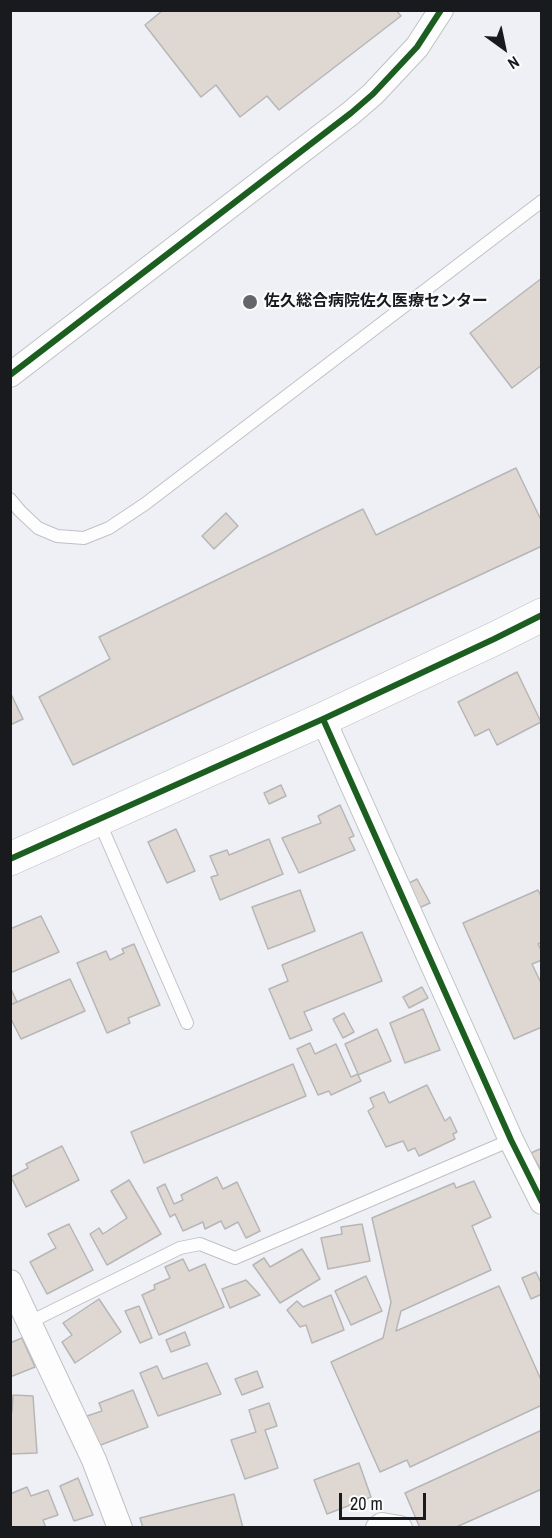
<!DOCTYPE html>
<meta charset="utf-8">
<style>
body{margin:0}
#map{position:relative;width:552px;height:1538px;overflow:hidden;background:#eff0f5;font-family:"Archivo Narrow",sans-serif}
canvas{display:block}
.frame{position:absolute;inset:0;border:12px solid #191a1d;pointer-events:none}
.north{position:absolute;left:474px;top:18px;width:60px;height:60px;-webkit-text-stroke:4px #fcfcfe;paint-order:stroke;rotate:147deg;font-size:16px;font-weight:700;line-height:24px;text-align:center;color:#191a1d}
.north::after{content:'';display:block;margin:auto;width:21px;height:27px;background:#191a1d;clip-path:polygon(50% 0,100% 100%,50% 72%,0 100%)}
.scale{position:absolute;left:339px;top:1493px;width:87px;height:27px;box-sizing:border-box;border:3px solid #191a1d;border-top:0;padding-left:8px;font-size:18px;line-height:21px;white-space:nowrap;color:#191a1d;-webkit-text-stroke:4px #fcfcfe;paint-order:stroke}
</style>
<div id="map">
<canvas width="552" height="1538"></canvas>
<div class="frame"></div>
<div class="north">N</div>
<div class="scale">20 m</div>
</div>
<script>
const context = document.querySelector('canvas').getContext('2d');
context.lineJoin = 'round';
function fillPath(path, color) {
  context.fillStyle = color;
  context.fill(path, 'evenodd');
}
function shape(rows) {
  const path = new Path2D();
  for (const r of rows) {
    path.moveTo(r[0], r[1]);
    for (let i = 2; i < r.length; i += 2) path.lineTo(r[i], r[i + 1]);
  }
  return path;
}
function stroke(path, color, width, dash) {
  context.strokeStyle = color;
  context.lineWidth = width;
  context.lineCap = dash ? 'butt' : 'round';
  context.setLineDash(dash || []);
  context.stroke(path);
}
function label(font, color, halo, rows, align = 'center') {
  context.font = font + ' "Archivo Narrow","Noto Sans JP",sans-serif';
  context.lineWidth = 4.5;
  context.setLineDash([]);
  context.textBaseline = 'middle';
  context.strokeStyle = halo;
  context.fillStyle = color;
  for (const [text, x, y, turn = 0] of rows) {
    context.save();
    context.translate(x, y);
    context.rotate((+turn || 0) * Math.PI / 180);
    context.textAlign = isNaN(turn) ? turn : align;
    if (halo) context.strokeText(text, 0, 0);
    context.fillText(text, 0, 0);
    context.restore();
  }
}
const building = shape([
 [396,10,401,16,279,110,267,96,240,117,216,85,201,97,145,25,163,10,396,10],
 [542,278,542,365,512,388,470,333,542,278],
 [516,468,542,522,542,546,73,765,39,697,110,659,99,637,363,509,376,535,516,468],
 [226,513,238,526,214,549,202,536,226,513],
 [517,672,541,722,497,745,489,729,475,736,458,702,517,672],
 [10,692,23,719,10,725,10,692],
 [281,785,286,796,269,804,264,793,281,785],
 [340,805,354,836,349,838,355,850,299,873,282,838,321,823,318,816,340,805],
 [176,829,195,871,167,883,148,842,176,829],
 [269,839,283,874,220,900,211,877,218,875,210,856,227,850,229,855,269,839],
 [417,879,430,903,419,908,407,884,417,879],
 [300,890,315,931,268,949,252,907,300,890],
 [538,890,542,898,542,942,538,944,542,952,542,960,532,964,542,985,542,1027,514,1039,463,923,538,890],
 [41,916,59,952,10,973,10,929,41,916],
 [362,932,382,981,304,1012,312,1030,290,1039,269,989,288,981,282,965,362,932],
 [134,944,160,1005,128,1018,130,1023,107,1033,77,963,106,951,110,960,124,953,122,949,134,944],
 [70,979,85,1011,21,1039,10,1017,10,1005,70,979],
 [10,987,17,1002,10,1005,10,987],
 [422,987,428,998,409,1008,403,997,422,987],
 [423,1009,440,1050,405,1063,390,1023,423,1009],
 [344,1013,354,1032,343,1038,333,1019,344,1013],
 [377,1029,391,1061,358,1075,361,1081,331,1095,329,1091,318,1095,297,1049,310,1043,315,1054,336,1044,351,1077,358,1074,345,1044,377,1029],
 [293,1064,306,1096,144,1163,131,1132,293,1064],
 [427,1085,445,1121,450,1117,457,1132,453,1134,455,1139,419,1156,415,1148,408,1151,403,1141,386,1147,368,1111,374,1107,370,1098,384,1092,389,1103,427,1085],
 [62,1146,79,1180,26,1207,11,1177,28,1168,26,1164,62,1146],
 [542,1148,542,1172,531,1153,542,1148],
 [217,1177,223,1189,237,1182,260,1231,246,1238,238,1222,225,1229,221,1221,205,1229,203,1222,183,1231,175,1214,170,1217,157,1188,165,1184,174,1204,183,1200,181,1195,217,1177],
 [129,1180,161,1234,107,1265,90,1234,99,1228,103,1234,127,1218,111,1191,129,1180],
 [474,1181,491,1217,472,1226,491,1270,401,1311,396,1331,499,1286,542,1382,542,1405,410,1467,407,1460,380,1472,331,1362,383,1338,391,1302,372,1218,454,1183,456,1188,474,1181],
 [69,1224,93,1270,47,1294,30,1262,56,1248,48,1234,69,1224],
 [362,1224,370,1261,328,1269,321,1238,342,1234,341,1227,362,1224],
 [302,1249,320,1279,280,1303,253,1265,264,1258,270,1267,302,1249],
 [183,1259,189,1271,205,1264,224,1307,159,1335,142,1295,155,1289,154,1285,170,1278,165,1267,183,1259],
 [536,1272,542,1285,542,1294,531,1299,522,1278,536,1272],
 [366,1276,382,1311,351,1325,335,1291,366,1276],
 [246,1280,260,1295,230,1308,222,1289,246,1280],
 [331,1295,344,1330,312,1343,306,1325,300,1327,287,1310,297,1301,303,1307,331,1295],
 [99,1299,121,1332,75,1363,62,1342,72,1335,63,1323,99,1299],
 [139,1306,152,1338,140,1343,125,1311,139,1306],
 [185,1332,190,1345,171,1352,166,1340,185,1332],
 [22,1338,35,1367,10,1377,10,1343,22,1338],
 [207,1363,221,1394,158,1416,140,1373,157,1366,163,1379,207,1363],
 [257,1371,263,1387,242,1395,235,1379,257,1371],
 [133,1390,148,1427,98,1446,87,1416,102,1411,99,1403,133,1390],
 [13,1395,33,1396,37,1453,10,1454,10,1412,12,1412,13,1395],
 [269,1403,277,1426,265,1430,278,1468,245,1479,231,1440,256,1432,249,1410,269,1403],
 [542,1430,542,1489,454,1528,420,1528,405,1493,542,1430],
 [359,1463,371,1497,327,1514,314,1480,359,1463],
 [78,1478,93,1515,74,1521,60,1486,78,1478],
 [27,1487,31,1496,48,1490,58,1515,43,1520,46,1528,10,1528,10,1494,27,1487],
 [234,1494,243,1528,143,1528,140,1518,234,1494]
]);
const lane = shape([
 [10,499,20,511,38,528,57,536,84,538,109,528,145,504,542,201],
 [99,821,187,1023],
 [30,1322,180,1248,200,1244,235,1258,511,1140]
]);
const street = shape([
 [10,375,351,113,373,94,417,47,441,10],
 [323,719,511,1140,542,1202],
 [10,1282,94,1460,120,1528],
 [378,1528,382,1525,400,1528]
]);
const secondary = shape([
 [10,859,323,719,494,639,542,615]
]);
const cycleway = shape([
 [10,375,351,113,373,94,417,47,441,10],
 [323,719,511,1140,542,1202],
 [10,859,323,719,494,639,542,615]
]);
const markers = [
 [250,302,8,"#646569"]
];
const poiNames = [
 ["佐久総合病院佐久医療センター",264,302]
];
fillPath(building, '#dfd8d2');
stroke(building, '#b7b6b7', 1.5);
stroke(lane, '#c0c1c5', 14);
stroke(street, '#c0c1c5', 26);
stroke(secondary, '#c0c1c5', 34);
stroke(lane, '#fdfdfe', 12);
stroke(street, '#fdfdfe', 24);
stroke(secondary, '#fdfdfe', 33);
stroke(cycleway, '#1b5e20', 6);
for (const [x, y, r, color] of markers) {
  const dot = new Path2D();
  dot.arc(x, y, r, 0, 2 * Math.PI);
  context.fillStyle = color;
  context.fill(dot);
  stroke(dot, '#fcfcfe', 2);
}
label('bold 16px', '#191a1d', '#fcfcfe', poiNames, 'left');
</script>
